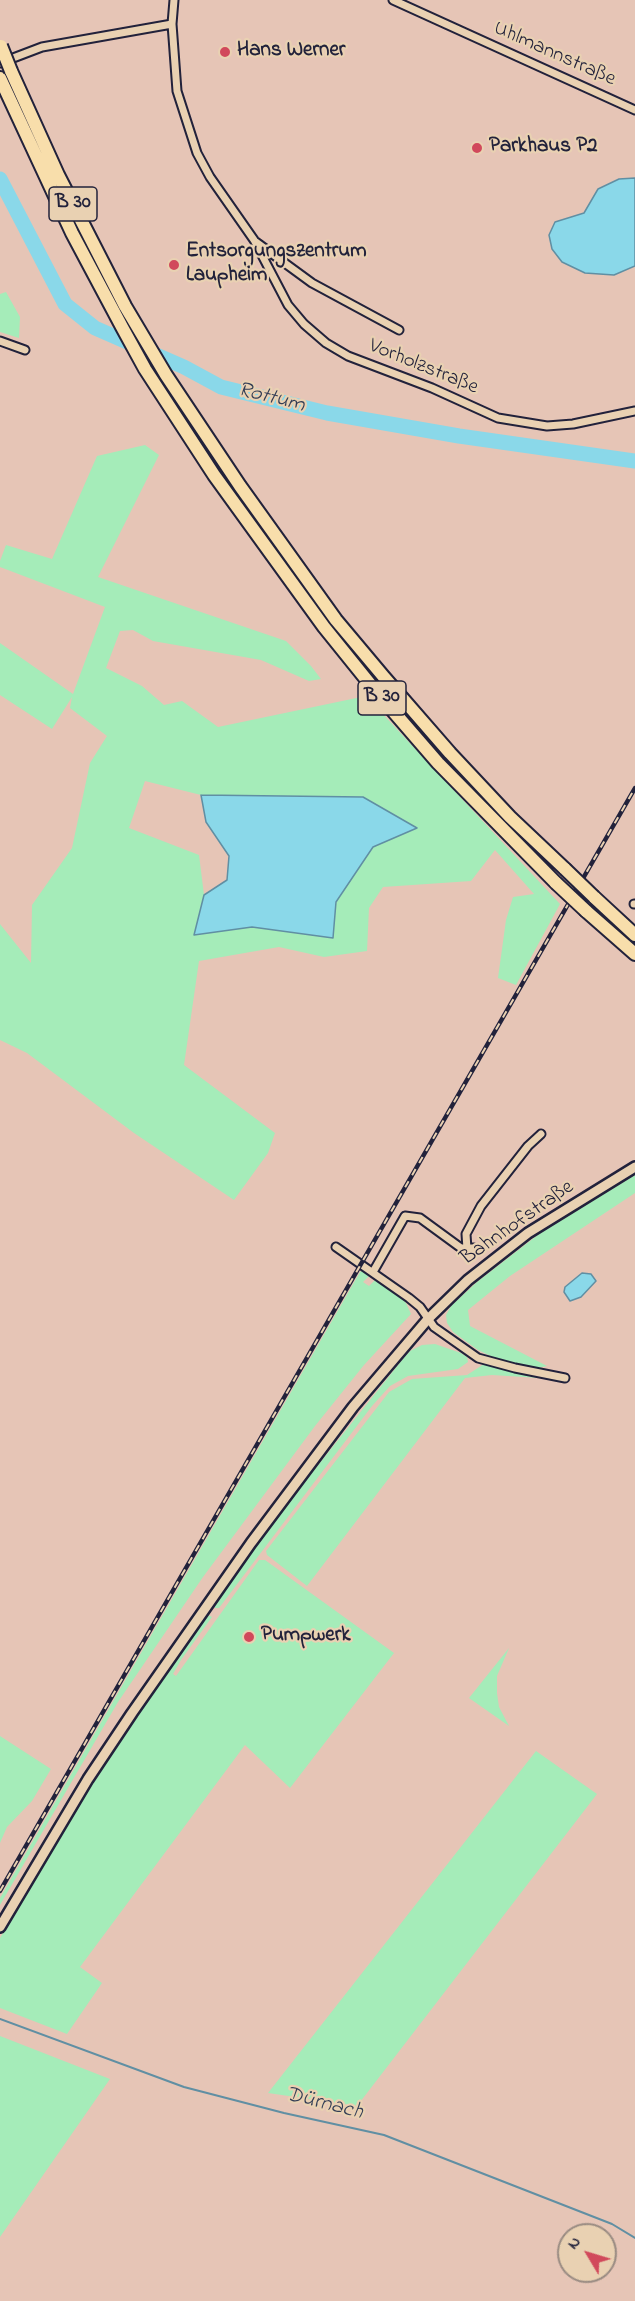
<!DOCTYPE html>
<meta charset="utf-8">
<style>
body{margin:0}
#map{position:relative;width:635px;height:2301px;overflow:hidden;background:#e6c5b6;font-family:"Indie Flower",sans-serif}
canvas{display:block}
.north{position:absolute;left:557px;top:2223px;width:60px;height:60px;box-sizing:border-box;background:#e9d1b2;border:2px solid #998b82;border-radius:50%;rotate:308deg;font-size:16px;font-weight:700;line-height:24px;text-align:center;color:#22223b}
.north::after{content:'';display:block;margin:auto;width:21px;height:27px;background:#d1495b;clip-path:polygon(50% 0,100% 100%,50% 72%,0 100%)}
</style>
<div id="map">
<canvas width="635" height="2301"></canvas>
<div class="north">N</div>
</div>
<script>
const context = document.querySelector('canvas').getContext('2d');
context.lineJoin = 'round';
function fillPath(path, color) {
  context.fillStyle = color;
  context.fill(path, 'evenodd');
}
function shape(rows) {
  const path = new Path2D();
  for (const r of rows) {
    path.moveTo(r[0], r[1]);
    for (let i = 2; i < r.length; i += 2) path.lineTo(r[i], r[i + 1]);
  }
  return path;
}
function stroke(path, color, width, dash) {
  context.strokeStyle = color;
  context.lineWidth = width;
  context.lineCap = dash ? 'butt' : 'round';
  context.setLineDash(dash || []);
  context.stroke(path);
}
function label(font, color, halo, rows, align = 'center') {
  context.font = font + ' "Indie Flower",sans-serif';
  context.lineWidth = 4.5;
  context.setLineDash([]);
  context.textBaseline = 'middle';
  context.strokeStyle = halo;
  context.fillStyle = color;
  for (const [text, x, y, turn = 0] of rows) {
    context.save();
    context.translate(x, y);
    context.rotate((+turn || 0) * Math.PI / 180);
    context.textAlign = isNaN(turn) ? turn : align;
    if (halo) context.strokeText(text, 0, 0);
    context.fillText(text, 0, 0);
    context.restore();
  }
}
const green = shape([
 [6,292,20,317,19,338,0,332,0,294],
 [145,445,159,455,98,577,286,641,311,666,321,679,309,681,261,660,153,641,133,630,120,631,106,668,142,686,164,705,182,701,218,727,366,696,560,904,516,985,498,978,506,920,513,897,534,894,495,850,471,881,383,887,369,908,367,951,324,957,279,947,199,961,184,1065,275,1133,268,1153,234,1200,134,1133,27,1053,0,1040,0,924,31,963,32,905,72,848,90,763,107,736,70,708,72,697,52,729,0,695,0,643,73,694,105,607,0,567,0,561,6,545,52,559,97,456],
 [145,781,201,795,363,797,417,828,373,847,336,902,332,938,251,927,194,935,204,895,199,855,129,828],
 [635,1175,635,1193,510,1276,468,1310,470,1326,547,1366,538,1368,499,1360,478,1350,453,1332,447,1323,446,1315,451,1306,477,1282,539,1234],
 [363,1270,369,1276,363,1282,369,1286,376,1279,398,1294,406,1303,411,1314,364,1365,315,1426,203,1577,118,1702,0,1905,0,1898,360,1272],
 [435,1344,461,1353,467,1357,468,1362,458,1369,408,1376,390,1386,372,1406,219,1608,215,1608,212,1604,267,1529,402,1360,410,1351,422,1345],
 [484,1364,555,1379,492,1375,465,1378,307,1586,267,1555,266,1551,389,1392,412,1379,467,1375],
 [259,1560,265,1560,394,1653,290,1788,245,1745,80,1967,102,1983,67,2034,0,2008,0,1938,71,1817,182,1647,202,1619,208,1615,212,1617,181,1660,173,1674,176,1676],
 [509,1648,497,1676,497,1693,499,1707,509,1726,469,1698],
 [0,1736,51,1769,32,1801,7,1827,0,1843],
 [536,1751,597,1794,357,2106,268,2093],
 [0,2036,110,2079,0,2237]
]);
const water = shape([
 [635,178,635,266,614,275,585,273,562,262,552,249,549,235,555,222,584,213,598,189,619,179,635,178],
 [201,795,363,797,417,828,373,847,336,902,333,938,252,927,194,935,204,895,227,880,229,856,206,822,201,795],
 [582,1273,591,1274,596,1281,581,1297,570,1301,564,1292,565,1287,582,1273]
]);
const stream = shape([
 [0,2019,184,2087,284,2113,384,2135,612,2224,635,2238]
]);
const river = shape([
 [0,179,65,304,95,328,184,367,221,387,327,413,459,436,635,461]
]);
const street = shape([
 [174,0,172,24,177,91,197,153,210,177,254,240,288,305,304,324,326,343,348,356,432,388,498,418,547,426,573,424,635,411],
 [393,0,635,110],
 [0,63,42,47,172,24],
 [256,242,312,283,399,330],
 [0,341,25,350],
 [634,904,635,904],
 [336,1247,409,1298,420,1307,434,1327,478,1358,515,1368,565,1378],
 [467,1249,466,1234,481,1206,528,1146,541,1134],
 [373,1272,405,1216,420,1218,461,1248,474,1248]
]);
const secondary = shape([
 [0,1927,88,1779,132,1713,251,1543,353,1407,428,1319,468,1280,528,1233,635,1167]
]);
const highway = shape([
 [11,71,58,175,125,306,166,375,240,486,336,620,383,676,450,753,510,817,565,869],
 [0,78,72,233,122,327,145,369,214,475,324,627,374,689,438,763,556,883],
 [594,897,635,935],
 [586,911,635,954]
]);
const rail = shape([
 [0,1891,635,788]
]);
const highwayBridge = shape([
 [1,46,11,71],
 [565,869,594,897],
 [556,883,586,911]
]);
const markers = [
 [225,52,6,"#d1495b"],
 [477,148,6,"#d1495b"],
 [174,265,6,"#d1495b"],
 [249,1637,6,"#d1495b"]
];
const shields = [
 [73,204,48],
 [382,698,48]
];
const shieldNames = [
 ["B 30",73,204],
 ["B 30",382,698]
];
const poiNames = [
 ["Hans Werner",237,52],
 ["Parkhaus P2",489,148],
 ["Entsorgungszentrum",186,253],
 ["Laupheim",186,277],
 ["Pumpwerk",261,1637]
];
const streetNames = [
 ["Uhlmannstraße",554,55,24],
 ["Vorholzstraße",423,368,22],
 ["Bahnhofstraße",518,1224,-35]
];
const waterNames = [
 ["Rottum",271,399,14],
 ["Dürnach",324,2105,14]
];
fillPath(green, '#a5ecb9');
fillPath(water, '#8ad8e9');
stroke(water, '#608fa3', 1.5);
stroke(stream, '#608fa3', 2);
stroke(river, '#8ad8e9', 15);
stroke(street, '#22223b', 11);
stroke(secondary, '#22223b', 14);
stroke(highway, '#22223b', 16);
stroke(street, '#e9d1b2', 7);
stroke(secondary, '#e9d1b2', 9);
stroke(highway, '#f8deab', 12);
stroke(rail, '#22223b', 4.5);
stroke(rail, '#e9d1b2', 2, [7]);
stroke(highwayBridge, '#22223b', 16, []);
stroke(highwayBridge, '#f8deab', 12);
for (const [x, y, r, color] of markers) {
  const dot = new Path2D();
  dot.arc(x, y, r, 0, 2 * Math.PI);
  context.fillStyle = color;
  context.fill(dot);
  stroke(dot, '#e9d1b2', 2);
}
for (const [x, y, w] of shields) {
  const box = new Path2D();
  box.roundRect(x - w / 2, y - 17, w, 34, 4.5);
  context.fillStyle = '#e9d1b2';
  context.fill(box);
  stroke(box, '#22223b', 1.5);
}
label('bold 20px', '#22223b', null, shieldNames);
label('bold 21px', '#22223b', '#e9d1b2', poiNames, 'left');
label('21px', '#22223b', '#e9d1b2', streetNames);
label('italic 22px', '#323d55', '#e9d1b2', waterNames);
</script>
